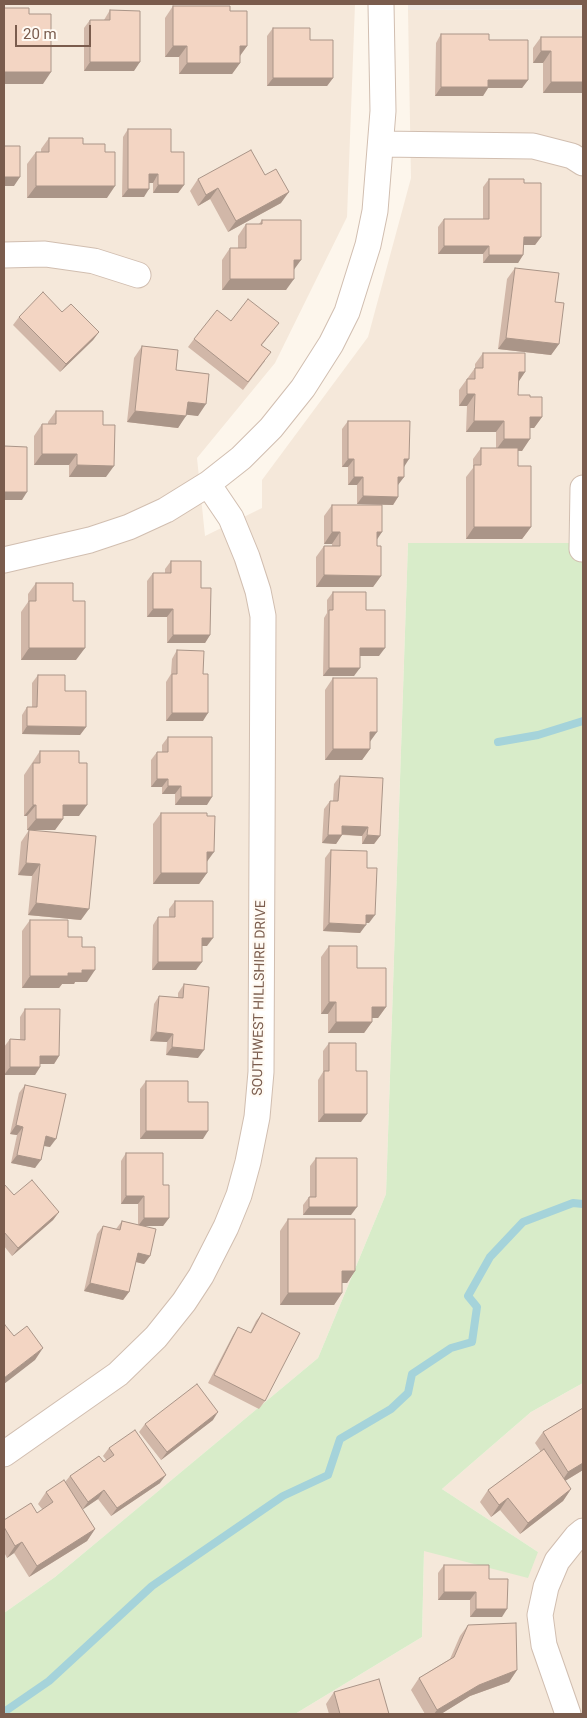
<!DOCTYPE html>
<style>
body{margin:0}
#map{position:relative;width:587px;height:1718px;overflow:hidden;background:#fdf6ec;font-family:Roboto,sans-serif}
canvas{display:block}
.frame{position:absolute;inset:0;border:5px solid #7a5c4d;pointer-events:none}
.scale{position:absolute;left:15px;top:25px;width:76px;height:22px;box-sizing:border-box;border:2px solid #7a5c4d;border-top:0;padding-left:6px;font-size:15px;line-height:18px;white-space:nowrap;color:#7a5c4d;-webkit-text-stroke:4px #fffaf3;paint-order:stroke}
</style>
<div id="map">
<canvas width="587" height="1718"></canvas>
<div class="frame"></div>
<div class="scale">20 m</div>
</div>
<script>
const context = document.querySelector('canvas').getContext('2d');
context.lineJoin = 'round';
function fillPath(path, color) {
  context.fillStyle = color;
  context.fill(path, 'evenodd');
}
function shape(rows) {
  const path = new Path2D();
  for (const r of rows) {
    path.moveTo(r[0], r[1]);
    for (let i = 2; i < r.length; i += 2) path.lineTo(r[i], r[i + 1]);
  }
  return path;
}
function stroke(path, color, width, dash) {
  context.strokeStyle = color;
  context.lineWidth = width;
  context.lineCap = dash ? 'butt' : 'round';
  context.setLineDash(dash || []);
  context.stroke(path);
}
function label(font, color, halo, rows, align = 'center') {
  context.font = font + ' Roboto,sans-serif';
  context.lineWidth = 4.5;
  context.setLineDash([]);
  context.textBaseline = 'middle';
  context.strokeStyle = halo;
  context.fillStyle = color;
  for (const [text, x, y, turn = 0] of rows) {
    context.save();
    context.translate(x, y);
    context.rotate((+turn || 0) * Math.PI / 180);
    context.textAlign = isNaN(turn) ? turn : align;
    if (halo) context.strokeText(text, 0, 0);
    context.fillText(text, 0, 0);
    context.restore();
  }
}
const residential = shape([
 [4,4,355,4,347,217,275,363,197,458,205,536,262,508,262,480,368,337,411,178,408,10,583,9,583,543,408,543,386,1194,318,1358,55,1577,4,1613],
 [583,1383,583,1714,295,1714,422,1637,424,1551,538,1552,442,1489,531,1412]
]);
const industrial = shape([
 [408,4,583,4,583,9,408,10]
]);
const green = shape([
 [408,543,583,543,583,1383,531,1412,442,1489,538,1552,528,1578,424,1551,422,1637,295,1714,4,1714,4,1613,55,1577,318,1358,386,1194]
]);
const stream = shape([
 [498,742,538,735,583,721],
 [4,1712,49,1681,152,1586,283,1496,328,1475,340,1439,391,1409,408,1393,412,1374,451,1348,472,1342,477,1307,468,1296,490,1257,523,1222,573,1203,583,1204]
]);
const street = shape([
 [381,144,533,146,572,156,583,163],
 [4,255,45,254,94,261,138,275],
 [582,549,583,488],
 [4,560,90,540,129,527,166,510,208,484,241,458,271,428,303,388,331,344,347,312,368,245,375,211,383,111,381,4],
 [4,1454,118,1374,156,1337,184,1302,201,1276,226,1227,239,1195,248,1162,257,1117,261,1072,263,616,258,591,247,557,231,518,208,484],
 [568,1714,544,1645,540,1615,546,1587,557,1561,577,1536,583,1531]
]);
const wall = shape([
 [173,6,230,11,247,46,240,56,240,63,232,74,179,74,179,57,165,57,165,18],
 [110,10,134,71,84,71,84,28,90,20,104,20],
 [273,28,333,78,327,86,267,86,267,36],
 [441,34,489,40,528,80,522,88,488,88,483,96,435,96,436,43],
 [541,37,583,93,543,93,543,63,533,63,533,48],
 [128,129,171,152,184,185,178,193,153,193,153,183,149,183,144,197,122,197,123,137],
 [49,138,83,144,105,152,107,198,27,198,27,164,36,152,41,152,41,149],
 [265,175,281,203,228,232,210,199,198,206,190,191,198,179],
 [489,179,524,183,541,237,535,245,524,245,523,255,518,263,483,263,483,254,438,254,438,227,444,219,483,219,483,187],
 [262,220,294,270,286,290,222,290,222,260,230,248,238,248,238,236,246,224,259,224],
 [515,268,559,344,551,355,498,349,507,279],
 [62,312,99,332,93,340,60,372,13,325,19,317],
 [231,321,273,331,262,345,265,361,243,390,188,347,194,339],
 [142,346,176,370,198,416,186,414,178,428,127,422,134,358],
 [483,353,525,372,518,382,518,395,530,397,542,417,534,428,530,428,522,451,518,450,518,466,531,527,522,539,466,539,466,477,473,468,473,459,481,448,496,448,496,432,466,432,467,406,459,406,459,390,475,368,475,364],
 [56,411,103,425,106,477,69,477,69,465,34,465,34,436,42,424,48,424,48,422],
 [348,421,404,467,404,477,398,484,398,497,393,505,357,504,357,485,348,485,348,467,342,467,342,429],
 [332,505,377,540,377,546,381,576,373,587,316,587,316,557,324,546,332,546,332,544,324,544,324,516],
 [171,561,201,588,210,635,205,643,167,643,167,617,147,617,147,581,153,573,165,573,165,569],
 [36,583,73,601,76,660,21,660,21,612,28,602,28,594],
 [333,592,366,610,379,656,360,656,354,676,323,676,324,618,327,613,327,600],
 [177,650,203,721,166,721,166,682,171,674,172,659],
 [38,675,65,691,86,727,80,735,22,734,22,715,27,707,32,707,32,683],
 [333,678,370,741,370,749,362,760,325,760,325,690],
 [168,737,207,805,175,805,175,794,162,794,162,787,151,787,151,760,157,752,162,752,162,745],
 [40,751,79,816,63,816,63,819,55,830,30,830,81,920,28,915,32,876,18,875,21,842,29,830,27,830,27,816,24,816,24,775],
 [340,776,380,836,374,844,362,844,362,836,342,835,336,844,322,843,324,809,330,801,333,801,334,784],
 [161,813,207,861,207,873,199,884,153,884,153,824],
 [331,850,367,868,369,923,366,923,360,933,323,931,325,858],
 [175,901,207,946,202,946,196,970,152,970,153,925,158,917,169,917,169,909],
 [30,920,68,937,82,947,87,982,75,982,74,984,62,984,59,988,22,988,22,931],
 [329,946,357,968,386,1007,378,1018,372,1018,372,1022,364,1033,328,1033,328,1014,321,1014,321,957],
 [184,984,198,1058,166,1055,167,1042,150,1041,154,1004,159,996,178,998,178,993],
 [25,1009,59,1056,54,1064,40,1064,40,1067,35,1075,4,1075,4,1047,10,1039,20,1039,20,1017],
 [329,1043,356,1071,361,1122,318,1122,318,1080,323,1072,323,1051],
 [146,1081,188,1102,203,1139,140,1139,140,1089],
 [25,1085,50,1147,44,1146,35,1168,11,1163,17,1135,10,1134,19,1093],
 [126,1153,163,1185,169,1218,163,1226,142,1226,150,1256,144,1264,136,1262,129,1292,123,1300,84,1291,97,1234,103,1226,116,1229,122,1221,138,1225,138,1204,121,1204,121,1161],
 [316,1158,351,1215,303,1215,303,1205,309,1197,310,1197,310,1166],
 [4,1184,14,1195,59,1212,53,1220,12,1256,4,1246],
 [288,1219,355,1271,347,1283,342,1283,342,1293,334,1305,280,1305,280,1231],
 [262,1313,265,1401,259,1409,208,1383,233,1335,238,1327,250,1333,256,1321],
 [583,1408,583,1470,565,1481,571,1489,563,1501,520,1534,500,1510,491,1517,480,1502,488,1490,541,1452,535,1443,543,1432],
 [213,1420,161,1460,139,1432,145,1424],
 [109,1448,160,1483,111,1516,98,1499,82,1509,95,1529,87,1541,29,1577,14,1553,7,1558,4,1552,4,1520,37,1513,43,1510,38,1504,46,1492,65,1482,70,1476,104,1462,107,1461,103,1456],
 [444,1565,489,1579,502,1617,470,1617,470,1600,438,1600,438,1573],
 [583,1605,583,1638,582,1638,582,1607],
 [468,1625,517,1670,509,1682,470,1696,441,1714,425,1714,411,1690,419,1678,450,1659,460,1636],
 [334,1692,389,1714,329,1714,326,1704]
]);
const shadedWall = shape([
 [173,46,187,46,179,57,165,57],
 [240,46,247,46,239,57],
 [541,51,551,51,543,63,533,63],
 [90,62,140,62,134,71,84,71],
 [187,63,240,63,232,74,179,74],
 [4,72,51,72,43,84,4,84],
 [273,78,333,78,327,86,267,86],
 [488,80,528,80,522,88,488,88,483,96,435,96,441,87],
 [551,82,583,82,583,93,543,93],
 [149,174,158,174,153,183,144,183],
 [4,177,20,177,14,186,4,186],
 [158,185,184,185,178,193,153,193],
 [36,186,115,186,107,198,27,198],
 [218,188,210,199,198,206,206,195],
 [128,189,149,189,144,197,122,197],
 [289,192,281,203,228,232,236,221],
 [524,237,541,237,535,245,518,245],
 [444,246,489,246,483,254,438,254],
 [489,255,523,255,518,263,483,263],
 [294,260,301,260,293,271],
 [230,279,294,279,286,290,222,290],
 [99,332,93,340,60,372,66,364],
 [506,338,559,344,551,355,498,349],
 [519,372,525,372,517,384],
 [467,394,475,394,467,406,459,406],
 [188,402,206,404,198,416,180,414],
 [135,411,186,416,178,428,127,422],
 [530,417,542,417,534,428,522,428],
 [474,421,504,421,496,432,466,432],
 [504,439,530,439,522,451,496,450],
 [42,454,77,454,69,465,34,465],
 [348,459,354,459,348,467,342,467],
 [404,459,409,459,404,467],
 [77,465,114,466,106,477,69,477],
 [354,477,363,477,357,485,348,485],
 [398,477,404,477,398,485],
 [4,492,27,492,22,500,4,500],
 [363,496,398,497,393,505,357,504],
 [474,527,531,527,522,539,466,539],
 [332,532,340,532,332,544,324,544],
 [377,532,382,532,374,544],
 [324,575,381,576,373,587,316,587],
 [153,609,173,609,167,617,147,617],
 [173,635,210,635,205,643,167,643],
 [29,648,85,648,76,660,21,660],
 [360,648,385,648,379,656,354,656],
 [329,668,360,668,354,676,323,676],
 [172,713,208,713,203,721,166,721],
 [27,726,86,727,80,735,22,734],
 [370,732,377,732,369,743],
 [333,749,370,749,362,760,325,760],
 [157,779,168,779,162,787,151,787],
 [168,786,181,786,175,794,162,794],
 [181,797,212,797,207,805,175,805],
 [33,805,36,805,27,816,24,816],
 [63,805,87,805,79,816,55,816],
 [36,819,63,819,55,830,27,830],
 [342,826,368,827,362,836,337,834],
 [328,835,342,835,336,844,322,843],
 [367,835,380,836,374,844,362,844],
 [207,852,214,852,206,863],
 [26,863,40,864,32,876,18,875],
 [161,873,207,873,199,884,153,884],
 [36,903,89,909,81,920,28,915],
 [366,915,375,915,369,923,360,923],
 [329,923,366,925,360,933,323,931],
 [202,938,213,938,207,946,196,946],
 [158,962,202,962,196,970,152,970],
 [82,970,95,970,87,982,75,982,74,984,62,984,59,988,22,988,30,976],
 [329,1002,336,1002,328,1014,321,1014],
 [372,1007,386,1007,378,1018,364,1018],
 [336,1022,372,1022,364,1033,328,1033],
 [156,1032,173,1034,167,1042,150,1041],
 [172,1047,204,1050,198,1058,166,1055],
 [40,1056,59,1056,54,1064,35,1064],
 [10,1067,40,1067,35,1075,4,1075],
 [324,1114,367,1114,361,1122,318,1122],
 [16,1125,23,1127,17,1135,10,1134],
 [146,1131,208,1131,203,1139,140,1139],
 [46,1136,56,1139,50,1147,40,1145],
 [17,1155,41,1160,35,1168,11,1163],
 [126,1196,144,1196,138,1204,121,1204],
 [309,1207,357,1207,351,1215,303,1215],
 [59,1212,53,1220,12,1256,18,1248],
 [144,1218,169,1218,163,1226,138,1226],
 [138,1253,150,1256,144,1264,132,1261],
 [342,1271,355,1271,347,1283,334,1283],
 [90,1283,129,1292,123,1300,84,1291],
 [288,1293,342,1293,334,1305,280,1305],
 [43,1348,35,1360,4,1384,4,1378],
 [218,1412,213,1420,161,1460,167,1452],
 [583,1463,583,1470,560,1484,568,1472],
 [166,1475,160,1483,111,1516,117,1508],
 [571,1489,563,1501,520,1534,528,1523],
 [104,1490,98,1499,82,1510,88,1502],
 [508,1498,500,1510,491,1517,499,1505],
 [95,1529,87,1541,29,1577,37,1566],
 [22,1542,14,1553,7,1558,15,1546],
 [444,1592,476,1592,470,1600,438,1600],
 [476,1609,507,1609,502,1617,470,1617],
 [517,1670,509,1682,470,1696,441,1714,434,1714,437,1710,479,1685]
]);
const building = shape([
 [173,6,230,6,230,11,247,11,247,46,240,46,240,63,187,63,187,46,173,46,173,6],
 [4,8,29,8,29,14,51,14,51,72,4,72,4,8],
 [110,10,140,11,140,62,90,62,90,20,110,20,110,10],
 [273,28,310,28,310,40,333,40,333,78,273,78,273,28],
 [441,34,489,34,489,40,528,40,528,80,488,80,488,87,441,87,441,34],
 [541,37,583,37,583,82,551,82,551,51,541,51,541,37],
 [128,129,171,129,171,152,184,152,184,185,158,185,158,174,149,174,149,189,128,189,128,129],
 [49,138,83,138,83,144,105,144,105,152,115,152,115,186,36,186,36,152,49,152,49,138],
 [4,146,20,146,20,177,4,177,4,146],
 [251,150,265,175,276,169,289,192,236,221,218,188,206,195,198,179,251,150],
 [489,179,524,179,524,183,541,183,541,237,524,237,523,255,489,255,489,246,444,246,444,219,489,219,489,179],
 [262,220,301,220,301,260,294,260,294,279,230,279,230,248,246,248,246,224,262,224,262,220],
 [515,268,559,273,555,302,564,303,559,344,506,338,515,268],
 [43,292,62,312,71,304,99,332,66,364,19,317,43,292],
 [248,299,279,323,261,345,271,352,248,382,194,339,217,310,231,321,248,299],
 [142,346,178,350,176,370,209,374,206,404,188,402,186,416,135,411,142,346],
 [483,353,525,353,525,372,519,372,518,395,530,395,530,397,542,397,542,417,530,417,530,439,504,439,504,421,474,421,475,394,467,394,467,379,475,379,475,368,483,368,483,353],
 [56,411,103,411,103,425,115,425,114,466,77,465,77,454,42,454,42,424,56,424,56,411],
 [348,421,410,421,409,459,404,459,404,477,398,477,398,497,363,496,363,477,354,477,354,459,348,459,348,421],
 [4,446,27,447,27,492,4,492,4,446],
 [481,448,518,448,518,466,531,466,531,527,474,527,474,465,481,465,481,448],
 [332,505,382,505,382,532,377,532,377,546,381,546,381,576,324,575,324,546,340,546,340,532,332,532,332,505],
 [171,561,201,561,201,588,211,588,210,635,173,635,173,609,153,609,153,573,171,573,171,561],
 [36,583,73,583,73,601,85,601,85,648,29,648,29,601,36,601,36,583],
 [333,592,366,592,366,610,385,610,385,648,360,648,360,668,329,668,329,610,333,610,333,592],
 [177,650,204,651,203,674,208,674,208,713,172,713,172,674,177,674,177,650],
 [38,675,65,675,65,691,86,691,86,727,27,726,27,707,37,707,38,675],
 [333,678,377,678,377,732,370,732,370,749,333,749,333,678],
 [168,737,212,737,212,797,181,797,181,786,168,786,168,779,157,779,157,752,168,752,168,737],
 [40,751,79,751,79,763,87,763,87,805,63,805,63,819,36,819,36,805,33,805,33,763,40,763,40,751],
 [340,776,383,778,380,836,367,835,368,827,342,826,342,835,328,835,330,801,338,801,340,776],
 [161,813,207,813,207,816,215,816,214,852,207,852,207,873,161,873,161,813],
 [29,830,96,836,89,909,36,903,40,864,26,863,29,830],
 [331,850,367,851,367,868,377,868,375,915,366,915,366,925,329,923,331,850],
 [175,901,213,901,213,938,202,938,202,962,158,962,158,917,175,917,175,901],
 [30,920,68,920,68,937,82,937,82,947,95,947,95,970,82,970,82,973,68,973,68,976,30,976,30,920],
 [329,946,357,946,357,968,386,968,386,1007,372,1007,372,1022,336,1022,336,1002,329,1002,329,946],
 [184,984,209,987,204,1050,172,1047,173,1034,156,1032,159,996,183,998,184,984],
 [25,1009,60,1009,59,1056,40,1056,40,1067,10,1067,10,1039,25,1040,25,1009],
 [329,1043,356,1043,356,1071,367,1071,367,1114,324,1114,324,1071,329,1071,329,1043],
 [146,1081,188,1081,188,1102,208,1102,208,1131,146,1131,146,1081],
 [25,1085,66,1094,56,1139,46,1136,41,1160,17,1155,23,1127,16,1125,25,1085],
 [126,1153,163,1153,163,1185,169,1185,169,1218,144,1218,144,1196,126,1196,126,1153],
 [316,1158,357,1158,357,1207,309,1207,309,1197,316,1197,316,1158],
 [32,1180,59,1212,18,1248,4,1232,4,1184,14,1195,32,1180],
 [288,1219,355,1219,355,1271,342,1271,342,1293,288,1293,288,1219],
 [122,1221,156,1229,150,1256,138,1253,129,1292,90,1283,103,1226,120,1230,122,1221],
 [262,1313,300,1333,265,1401,214,1375,238,1327,251,1333,262,1313],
 [5,1325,14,1336,27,1326,43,1348,4,1378,4,1326,5,1325],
 [197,1384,218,1412,167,1452,145,1424,197,1384],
 [583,1408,583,1463,568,1472,543,1432,583,1408],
 [135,1430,166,1475,117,1508,104,1490,88,1502,70,1476,99,1456,104,1462,114,1455,109,1448,135,1430],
 [544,1449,571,1489,528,1523,508,1498,499,1505,488,1490,544,1449],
 [64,1480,95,1529,37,1566,22,1542,15,1546,4,1527,4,1520,31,1503,37,1513,53,1502,46,1492,64,1480],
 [444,1565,489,1565,489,1579,508,1579,507,1609,476,1609,476,1592,444,1592,444,1565],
 [516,1623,517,1670,479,1685,437,1710,419,1678,454,1657,468,1625,516,1623],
 [379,1679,389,1714,340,1714,334,1692,379,1679]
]);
const streetNames = [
 ["SOUTHWEST HILLSHIRE DRIVE",260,998,-89]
];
fillPath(residential, '#f5e8da');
fillPath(industrial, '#efe9e4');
fillPath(green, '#d8ecc9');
stroke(stream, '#a5d3da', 8);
stroke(street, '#d1beb0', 27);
stroke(street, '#fff', 25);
fillPath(wall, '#d1b7a8');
fillPath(shadedWall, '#aa9588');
fillPath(building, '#f3d5c3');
stroke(building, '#aa9588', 1);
label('14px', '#7a5c4d', '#fffaf3', streetNames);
</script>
